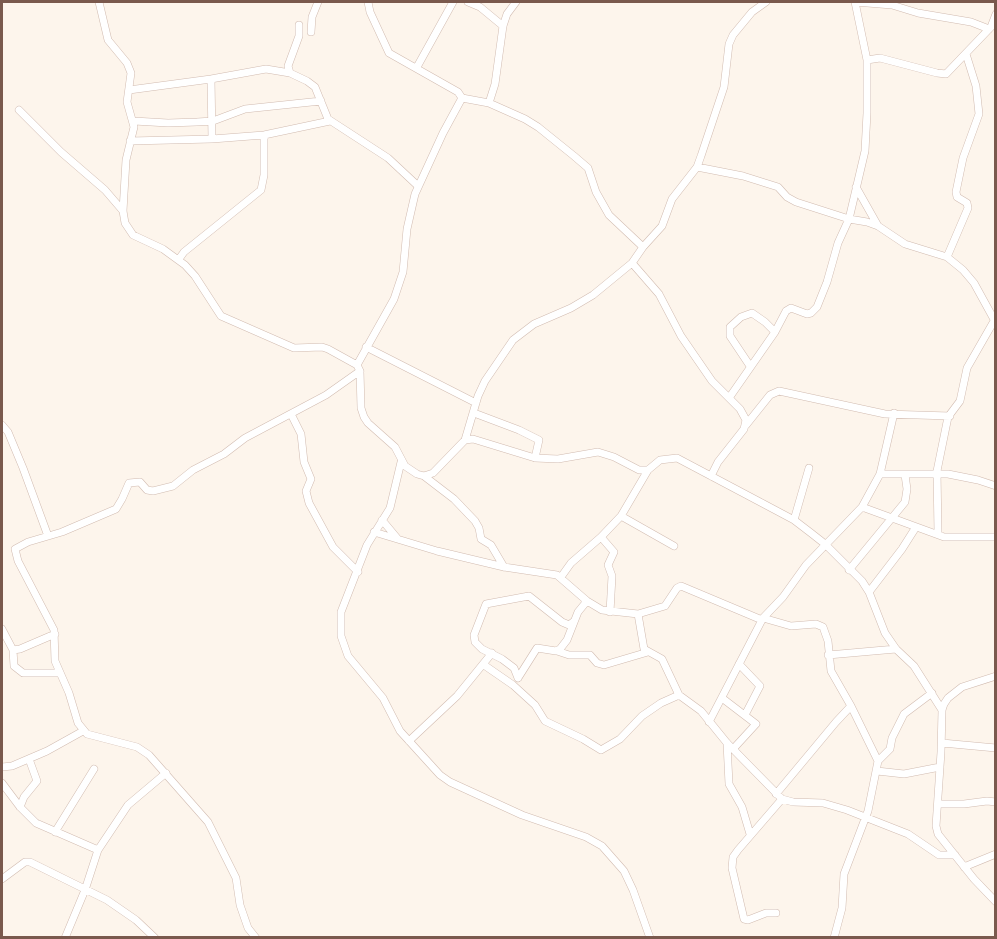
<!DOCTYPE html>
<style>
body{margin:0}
#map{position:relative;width:997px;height:939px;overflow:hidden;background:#fdf5ec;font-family:"Fira Sans Condensed",sans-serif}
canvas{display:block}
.frame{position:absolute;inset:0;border:3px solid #7a594d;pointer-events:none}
</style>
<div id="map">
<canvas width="997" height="939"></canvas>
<div class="frame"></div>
</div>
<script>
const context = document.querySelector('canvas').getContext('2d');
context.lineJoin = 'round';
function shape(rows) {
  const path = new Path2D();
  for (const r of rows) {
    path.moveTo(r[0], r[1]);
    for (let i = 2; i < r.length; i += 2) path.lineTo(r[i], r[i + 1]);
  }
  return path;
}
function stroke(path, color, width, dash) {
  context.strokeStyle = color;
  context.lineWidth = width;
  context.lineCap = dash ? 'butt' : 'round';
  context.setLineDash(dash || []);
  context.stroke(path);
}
const minor = shape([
 [99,2,108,40,127,63,131,73,127,102,134,127,126,160,123,211,125,223,133,235,163,249,185,265,195,276,221,316,294,348,322,347,328,349,357,365,360,371,361,408,364,417,368,423,395,447,405,466,417,474,424,476,433,473,465,440,473,439,535,458,558,459,598,452,614,457,639,470,648,470,660,460,677,458,762,503,794,520,811,533,825,544,862,581,869,592,885,633,896,649,914,666,942,710],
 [468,2,480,7,503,26],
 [855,2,892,5,918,13,971,22,989,29],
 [299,25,299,36,288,66,290,73,307,81,315,87,328,119,388,158,418,186],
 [311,32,312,17,318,2],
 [867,60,880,58,937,73,946,74,991,27,996,14],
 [417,67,453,2],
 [211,79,212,139],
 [129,90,211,79,266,69,290,73],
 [462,98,489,103,525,119,538,127,574,156,588,168,596,192,609,215,643,247],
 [489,103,495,84,503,26,507,14,516,2],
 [19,110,61,152,105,190,123,211],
 [134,121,168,123,197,122,213,121,245,109,321,101],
 [130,141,212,139,264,135,330,121],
 [697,167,743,176,778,187,787,197,796,202,849,219,867,222,878,226,905,244,947,257,963,270,974,283,996,323],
 [856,187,878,226],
 [947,257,968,208,967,203,957,197,956,192,963,158,979,114,976,86,966,54],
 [179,259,184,252,261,190,264,175,264,135],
 [632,263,659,294,681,336,712,381,740,409,746,420,744,429,718,462,711,476],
 [366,347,476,403],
 [357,365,394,299,403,272,407,229,415,194,443,133,462,98,458,92,389,53,370,12,368,2],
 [750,366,730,336,730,327,741,317,752,313,765,322,775,332],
 [729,398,775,332,786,311,791,308,807,314,811,313,817,307,827,282,838,243,849,219,865,151,867,113,867,60,855,2],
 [474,413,519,430,539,440,535,458],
 [291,414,301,434,304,462,311,479,306,491,309,503,333,547,358,572],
 [2,425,8,432,23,468,48,536],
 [746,425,770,395,779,391,885,414,950,416],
 [465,440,478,396,485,381,513,340,534,324,571,308,593,295,632,263,643,247,662,226,672,199,697,167,701,156,724,87,729,44,733,35,752,12,766,2],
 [401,462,390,508,367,545,341,612,341,636,348,656,383,698,400,731,440,775,450,782,522,815,586,837,602,846,624,871,633,890,650,938],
 [880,474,894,413],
 [424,476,454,499,475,521,479,528,481,539,491,545,504,567],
 [862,507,944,537,996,537],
 [621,516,674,546],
 [382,520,397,538],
 [794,520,809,468],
 [374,532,437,551,504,567,557,575,587,601,602,610,638,614,644,649,662,659,679,695,701,711,727,743,782,799,793,802,823,803,847,810,908,834,939,855,955,855],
 [938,533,937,471,948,417,960,401,967,368,994,321],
 [601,537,614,552,608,565,612,576,610,612],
 [849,570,905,502,907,489,905,475],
 [561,577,571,563,601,537,621,516,648,470],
 [869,592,902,549,916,527],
 [638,614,665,606,677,588,681,586,762,620],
 [763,618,791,626,816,624,823,627,828,641,831,671,851,706,878,761,868,811,844,874,842,908,834,938],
 [2,629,13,650,20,649,55,634],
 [13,650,14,666,23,673,59,673],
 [557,651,569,655,590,655,597,663,604,665,648,652],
 [828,655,896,649],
 [739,664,760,686,745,715],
 [484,665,513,685,535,705,545,721,583,739,601,750,620,739,642,716,661,703,679,695],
 [996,676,962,687,948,698,944,704,942,710,941,752,936,826,938,834,974,879,996,902],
 [518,678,514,668,502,659,482,649,475,642,474,635,486,604,529,596,562,622,569,625,573,622],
 [518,678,537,648,556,651,560,649,567,640,578,612,587,601],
 [722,698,756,724,734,748],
 [709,722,763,618,783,597,806,565,862,507,880,474,948,474,978,480,996,486],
 [409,741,457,696,492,653],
 [727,743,729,784,742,807,750,834],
 [942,743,996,748],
 [878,761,890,749,892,738,904,714,932,693],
 [2,767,12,766,47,751,83,731],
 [877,771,904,774,940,767],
 [2,783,20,807,36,823,98,850],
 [776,794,836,722,851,706],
 [938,804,964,804,987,801,996,802],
 [20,807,24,797,37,781,29,759],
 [55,832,94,769],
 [964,867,996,854],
 [2,879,25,862,30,862,107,900,136,920,155,938],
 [776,913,766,913,748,920,744,919,732,868,733,857,738,850,782,799],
 [65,938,85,890,98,850,128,805,166,773],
 [256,938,248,928,240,905,236,878,208,822,149,755,137,747,87,734,78,723,69,693,55,661,54,630,18,561,15,549,28,542,62,532,116,509,122,499,129,483,140,482,147,490,153,491,173,486,193,470,224,454,245,438,326,395,360,371]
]);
stroke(minor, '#d1bbb0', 8);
stroke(minor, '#fff', 7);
</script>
